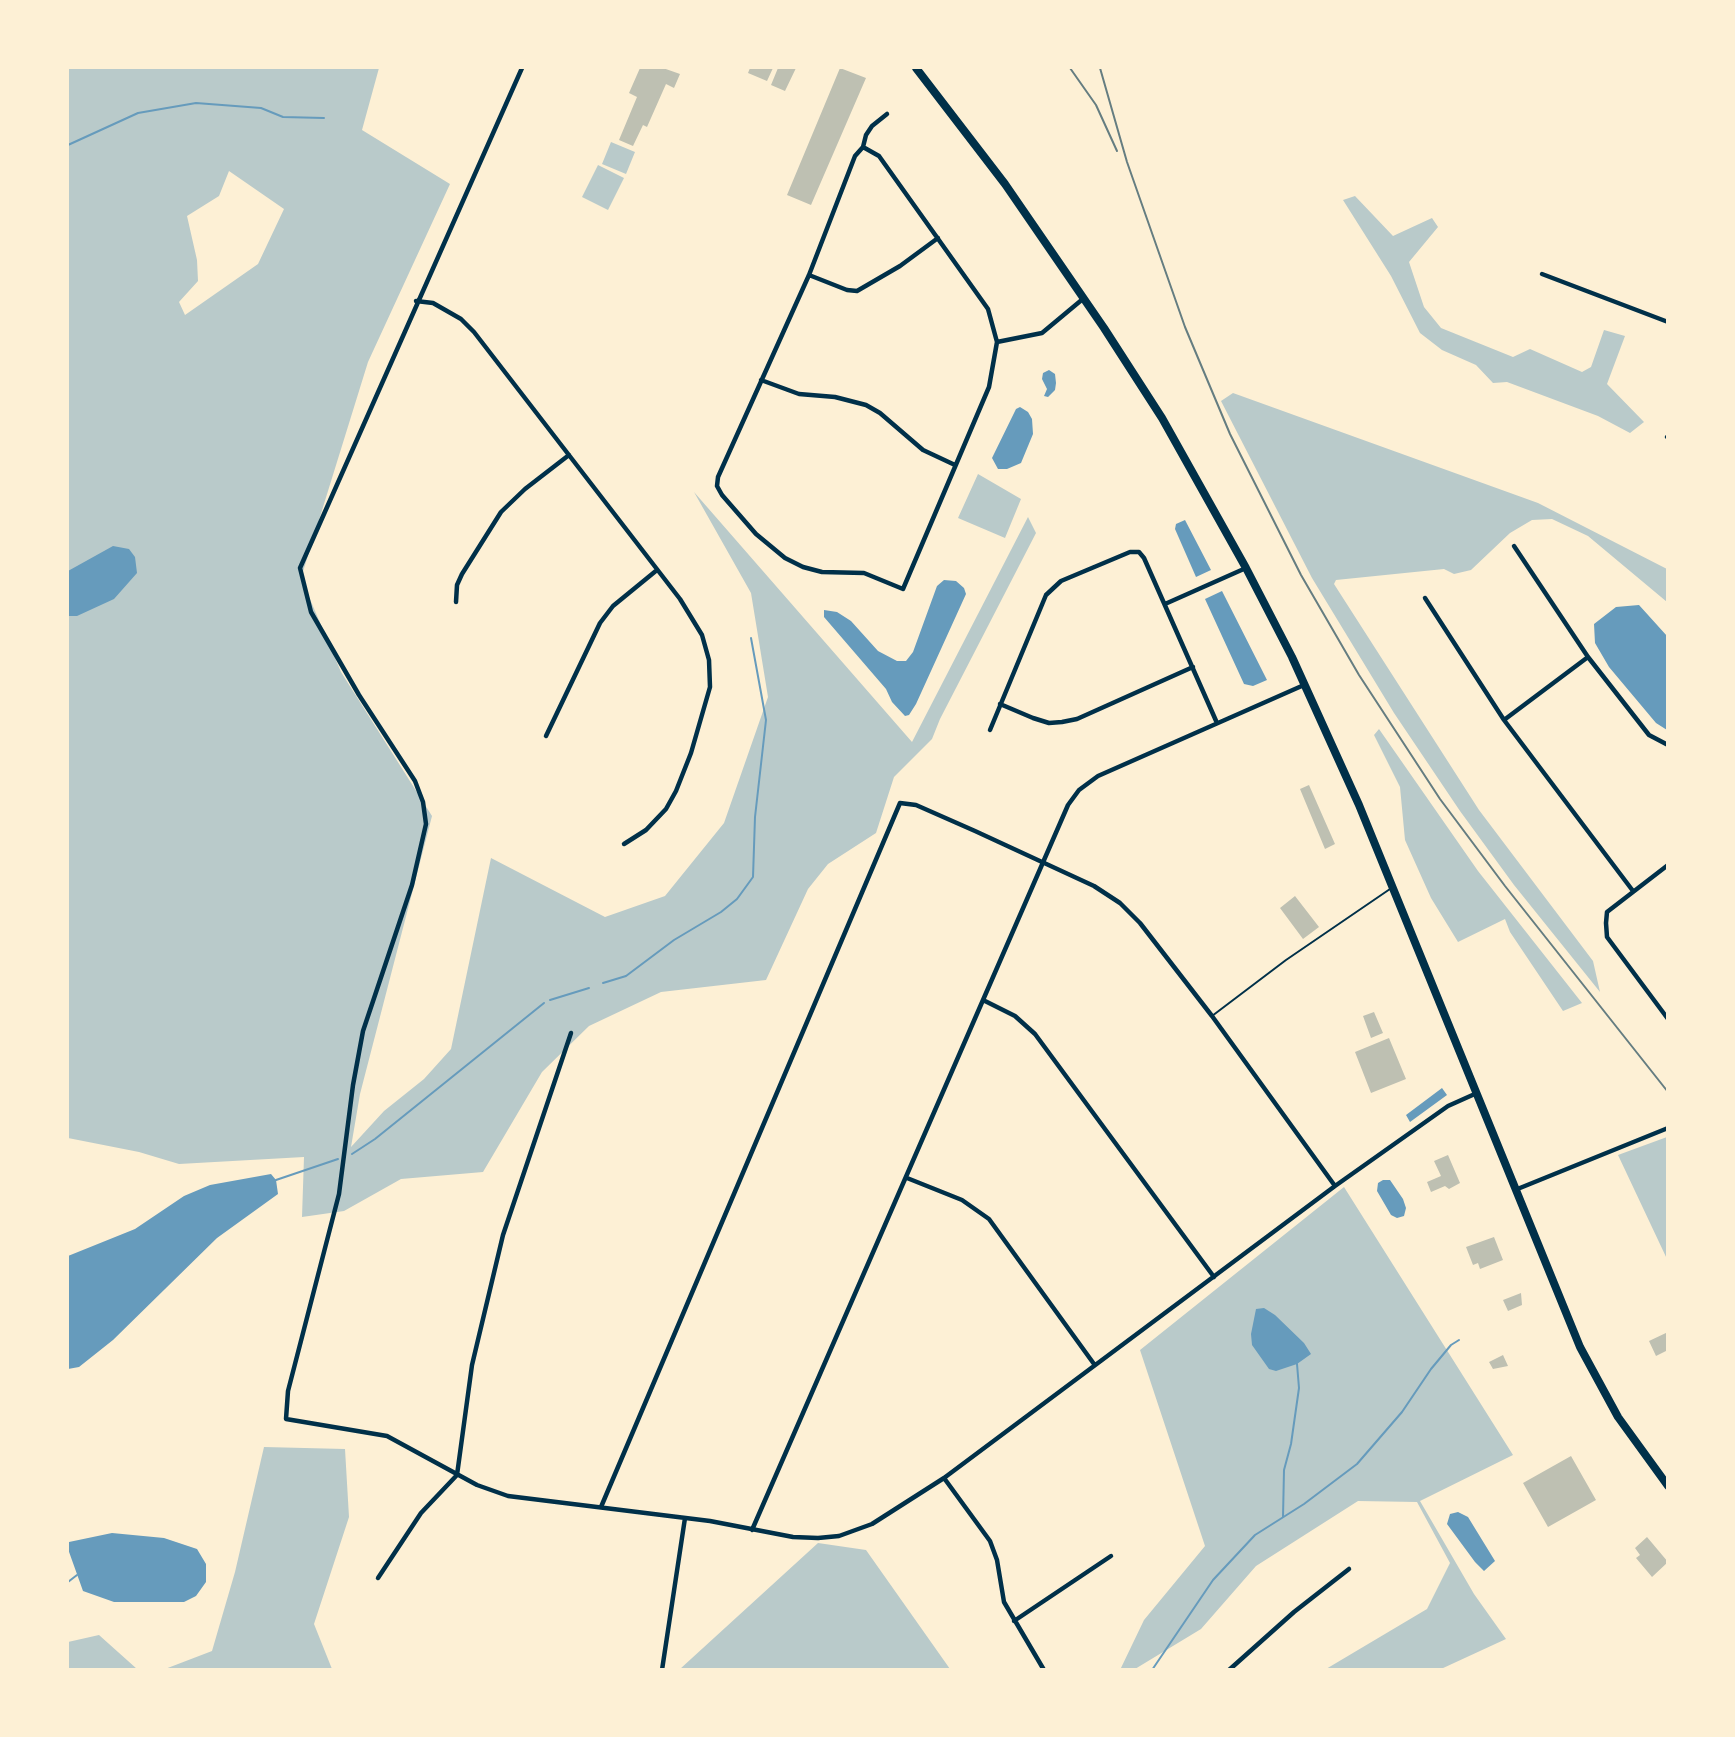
<!DOCTYPE html>
<style>
body{margin:0}
#map{position:relative;width:1735px;height:1737px;overflow:hidden;background:#fdf0d5;font-family:"Space Grotesk",sans-serif}
canvas{display:block}
.frame{position:absolute;inset:0;border:69px solid #fdf0d5;pointer-events:none}
</style>
<div id="map">
<canvas width="1735" height="1737"></canvas>
<div class="frame"></div>
</div>
<script>
const context = document.querySelector('canvas').getContext('2d');
context.lineJoin = 'round';
function fillPath(path, color) {
  context.fillStyle = color;
  context.fill(path, 'evenodd');
}
function shape(rows) {
  const path = new Path2D();
  for (const r of rows) {
    path.moveTo(r[0], r[1]);
    for (let i = 2; i < r.length; i += 2) path.lineTo(r[i], r[i + 1]);
  }
  return path;
}
function stroke(path, color, width, dash) {
  context.strokeStyle = color;
  context.lineWidth = width;
  context.lineCap = dash ? 'butt' : 'round';
  context.setLineDash(dash || []);
  context.stroke(path);
}
const green = shape([
 [68,68,379,68,362,130,450,184,368,362,301,578,341,672,432,816,360,1094,351,1147,384,1111,424,1079,451,1049,491,858,605,917,665,896,724,823,768,697,751,593,694,492,912,742,1028,517,1036,533,940,719,932,739,894,777,876,833,828,864,808,889,766,980,661,992,589,1026,542,1072,483,1172,401,1179,344,1211,302,1217,304,1157,179,1164,139,1152,68,1138],
 [229,171,284,209,258,264,185,315,179,302,198,281,197,260,187,216,219,196],
 [611,142,635,152,626,174,602,164],
 [598,165,624,178,608,210,582,197],
 [1355,196,1393,236,1432,218,1438,227,1409,262,1424,307,1441,328,1513,357,1530,349,1582,372,1591,367,1604,330,1625,336,1607,384,1644,422,1630,433,1598,416,1507,382,1493,383,1476,365,1442,350,1420,333,1391,276,1343,200],
 [1233,393,1538,503,1667,569,1667,602,1588,536,1552,519,1532,520,1510,533,1471,570,1454,574,1444,569,1336,580,1334,584,1479,810,1593,961,1600,992,1514,885,1460,811,1394,713,1312,578,1221,401],
 [978,474,1021,499,1005,538,958,518],
 [1379,729,1478,871,1582,1003,1563,1011,1510,932,1505,919,1458,942,1431,898,1405,840,1400,787,1374,735],
 [1667,1137,1668,1137,1667,1259,1618,1155],
 [1344,1187,1513,1455,1420,1501,1474,1594,1506,1639,1441,1669,1326,1669,1427,1609,1450,1563,1417,1502,1358,1501,1256,1566,1201,1629,1135,1669,1120,1670,1144,1620,1205,1546,1140,1350],
 [264,1447,345,1449,349,1517,314,1624,332,1669,165,1669,212,1651,235,1572],
 [818,1543,866,1550,950,1669,680,1669],
 [99,1635,137,1669,68,1669,68,1642]
]);
const water = shape([
 [1049,370,1055,374,1056,383,1055,390,1048,397,1044,396,1047,389,1042,379,1043,373],
 [1020,407,1028,412,1032,419,1033,434,1021,463,1007,469,998,469,992,458,1016,409],
 [1185,520,1211,570,1196,577,1175,529,1176,524],
 [113,546,129,549,135,557,137,573,114,599,77,616,68,616,68,571],
 [944,580,956,581,964,588,966,594,916,704,909,715,905,716,892,702,886,689,824,617,824,610,837,612,851,621,878,651,897,661,906,661,913,652,937,586],
 [1222,591,1267,680,1253,686,1244,684,1205,599],
 [1639,605,1667,636,1667,730,1656,723,1609,667,1595,643,1594,624,1616,607],
 [1442,1088,1447,1095,1410,1122,1406,1115],
 [271,1174,276,1180,278,1194,217,1238,113,1340,79,1367,68,1369,68,1256,135,1229,184,1196,210,1185],
 [1383,1180,1390,1180,1403,1199,1406,1208,1404,1216,1397,1218,1391,1215,1377,1191,1378,1183],
 [1264,1308,1275,1315,1304,1343,1311,1354,1297,1364,1276,1371,1269,1369,1252,1345,1251,1334,1256,1309],
 [1458,1512,1468,1517,1495,1561,1484,1571,1475,1562,1447,1524,1450,1514],
 [112,1533,164,1538,197,1549,206,1564,206,1582,196,1596,184,1602,114,1602,83,1591,68,1549,69,1542]
]);
const stream = shape([
 [68,145,138,113,196,103,261,108,283,117,324,118],
 [603,983,626,976,674,940,721,912,737,899,753,877,755,817,766,720,751,638],
 [550,1000,589,988],
 [352,1154,375,1139,544,1003],
 [276,1180,338,1159],
 [1283,1517,1284,1470,1291,1444,1299,1388,1297,1364],
 [68,1582,77,1575],
 [1152,1670,1213,1580,1255,1535,1304,1504,1357,1464,1402,1412,1431,1369,1451,1345,1459,1340]
]);
const building = shape([
 [640,68,663,68,680,74,674,88,666,84,647,127,643,125,633,146,619,140,637,97,629,93],
 [750,68,773,68,767,81,748,73],
 [778,68,796,68,785,91,771,85],
 [840,68,866,78,811,205,787,195],
 [1309,785,1335,844,1325,849,1300,789],
 [1295,896,1319,927,1303,939,1280,908],
 [1374,1012,1383,1033,1371,1038,1363,1016],
 [1389,1038,1406,1079,1371,1093,1355,1052],
 [1448,1155,1460,1183,1449,1189,1445,1186,1431,1192,1427,1182,1441,1176,1434,1161],
 [1494,1237,1503,1260,1480,1269,1478,1263,1473,1265,1466,1247],
 [1521,1293,1522,1305,1508,1311,1503,1300],
 [1668,1332,1668,1350,1656,1356,1649,1341],
 [1503,1355,1508,1366,1493,1369,1489,1362],
 [1571,1456,1596,1500,1548,1527,1523,1483],
 [1647,1537,1668,1562,1652,1577,1636,1558,1640,1555,1635,1548]
]);
const service = shape([
 [1212,1016,1286,960,1390,889]
]);
const minor = shape([
 [522,68,300,568,311,612,359,695,415,781,423,802,426,824,412,885,363,1031,353,1085,339,1194,288,1391,286,1419,387,1436,477,1485,508,1496,710,1521,793,1537,818,1538,839,1536,872,1524,944,1478,1335,1186,1448,1106,1477,1093],
 [863,147,879,156,988,309,997,342,989,387,903,589,864,573,822,572,803,567,785,558,756,534,722,495,717,486,718,477,809,275,855,156,863,147],
 [863,147,866,135,872,126,887,114],
 [1542,274,1668,322],
 [809,275,847,290,857,291,900,266,938,238],
 [416,301,433,303,461,319,474,332,680,599,702,635,709,660,710,687,691,753,676,791,666,809,646,830,624,844],
 [997,342,1042,333,1084,298],
 [761,380,799,394,835,397,866,405,880,413,923,450,955,465],
 [1667,437,1668,436],
 [1514,546,1588,657,1649,735,1668,745],
 [1425,598,1504,720,1633,891],
 [456,602,457,585,462,574,501,512,525,489,569,455],
 [1165,604,1246,568],
 [1000,704,1033,718,1049,723,1062,722,1077,719,1193,667],
 [1504,720,1588,657],
 [990,730,1046,595,1061,581,1130,552,1139,552,1144,558,1217,723],
 [546,736,600,623,613,606,657,570],
 [1668,865,1607,912,1606,923,1607,937,1668,1019],
 [983,1000,1015,1016,1035,1034,1214,1277],
 [907,1178,962,1200,989,1219,1094,1364],
 [1515,1190,1668,1128],
 [944,1478,990,1541,997,1560,1004,1602,1044,1670],
 [601,1507,900,803,916,805,975,831,1094,886,1120,903,1140,923,1212,1016,1335,1186],
 [752,1530,1068,805,1079,790,1098,776,1304,685],
 [378,1578,421,1513,457,1475,472,1365,503,1235,571,1033],
 [1014,1621,1111,1556],
 [662,1670,685,1518],
 [1229,1670,1294,1612,1349,1569]
]);
const primary = shape([
 [916,68,1005,184,1104,328,1162,418,1246,568,1292,657,1359,805,1580,1347,1618,1417,1668,1486]
]);
const rail = shape([
 [1070,68,1096,105,1117,151],
 [1100,68,1127,162,1185,327,1230,434,1301,575,1359,675,1440,799,1505,886,1668,1092]
]);
fillPath(green, '#b9caca');
fillPath(water, '#669bbc');
stroke(stream, '#669bbc', 2);
fillPath(building, '#bec0b2');
stroke(service, '#003049', 2);
stroke(minor, '#003049', 4.5);
stroke(primary, '#003049', 8);
stroke(rail, '#657d81', 2);
</script>
